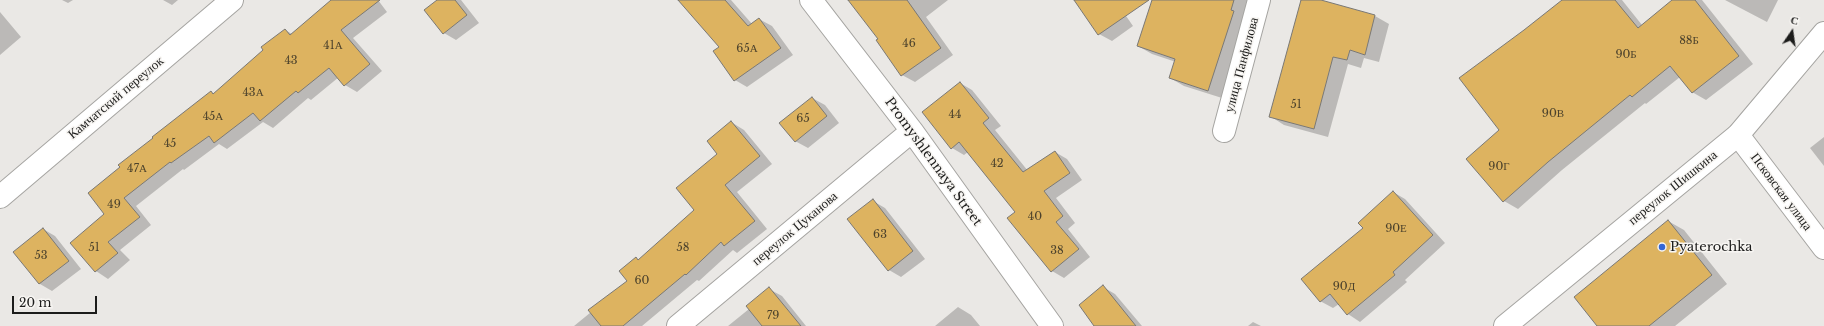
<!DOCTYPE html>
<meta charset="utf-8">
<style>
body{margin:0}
#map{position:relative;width:1824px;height:326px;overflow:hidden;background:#eae8e5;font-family:"Libre Baskerville",serif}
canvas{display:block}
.north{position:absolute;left:1772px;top:12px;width:40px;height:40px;-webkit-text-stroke:3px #f7f5f2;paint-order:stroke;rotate:13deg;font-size:11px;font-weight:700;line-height:16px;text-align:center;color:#1c1c1b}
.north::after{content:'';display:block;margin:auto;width:14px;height:18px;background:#1c1c1b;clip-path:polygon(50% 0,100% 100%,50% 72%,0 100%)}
.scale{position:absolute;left:12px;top:296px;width:85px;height:18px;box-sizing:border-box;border:2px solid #1c1c1b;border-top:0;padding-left:5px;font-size:12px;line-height:14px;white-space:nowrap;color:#1c1c1b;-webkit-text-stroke:3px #f7f5f2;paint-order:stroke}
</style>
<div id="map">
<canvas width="1824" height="326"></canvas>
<div class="north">С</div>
<div class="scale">20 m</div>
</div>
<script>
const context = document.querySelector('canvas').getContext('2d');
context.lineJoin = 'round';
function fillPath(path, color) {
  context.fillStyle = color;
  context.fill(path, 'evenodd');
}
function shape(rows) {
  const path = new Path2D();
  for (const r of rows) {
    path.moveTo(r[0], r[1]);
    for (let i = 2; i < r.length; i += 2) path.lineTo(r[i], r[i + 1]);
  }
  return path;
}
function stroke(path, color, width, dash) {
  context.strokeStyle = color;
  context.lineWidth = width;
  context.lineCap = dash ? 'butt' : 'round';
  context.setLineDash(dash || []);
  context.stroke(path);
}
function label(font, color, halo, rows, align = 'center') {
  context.font = font + ' "Libre Baskerville",serif';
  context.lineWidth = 3;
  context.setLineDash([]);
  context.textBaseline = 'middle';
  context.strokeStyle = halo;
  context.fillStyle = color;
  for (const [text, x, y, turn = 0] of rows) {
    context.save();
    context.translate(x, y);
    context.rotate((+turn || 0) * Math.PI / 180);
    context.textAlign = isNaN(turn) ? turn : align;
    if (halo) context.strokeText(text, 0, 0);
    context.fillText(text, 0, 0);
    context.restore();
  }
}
const shadow = shape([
 [62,0,73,0,68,3],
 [163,0,178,0,172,5],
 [333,0,378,0,387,12,353,38,382,71,357,92,345,85,339,77,311,100,308,98,273,128,263,122,227,149,219,144,184,170,183,169,136,206,151,225,120,250,130,260,108,279,96,271,71,243,106,214,211,92,215,94,285,30,292,34],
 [438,0,461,0,479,23,456,40,444,33],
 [679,0,731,0,752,24,759,19,772,26,793,55,747,87,735,80,720,47],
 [849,0,948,0,926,17,953,55,915,82,902,75,880,39],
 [1077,0,1115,0,1133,26,1112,41,1099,34],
 [1153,0,1250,0,1222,98,1184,86,1170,78,1176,62,1152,54,1138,46],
 [1302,0,1317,0,1375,16,1389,24,1379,62,1364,58,1361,68,1348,64,1328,137,1284,125,1270,116],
 [1564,0,1622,0,1642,25,1674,0,1702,0,1753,64,1706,100,1692,92,1680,77,1646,104,1645,103,1562,170,1518,209,1504,201,1500,130],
 [1725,0,1778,0,1767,22],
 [0,12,21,37,0,55],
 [960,83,972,90,1001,126,995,130,1028,171,1055,152,1067,159,1082,180,1056,198,1075,223,1068,229,1090,257,1064,278,1052,271,1017,212,968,152,964,155,952,148],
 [812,98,825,105,839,123,808,148,795,141],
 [731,122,744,130,772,164,737,192,767,229,737,253,733,250,699,281,697,280,642,326,574,326,629,281,636,258,639,260,695,210],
 [1824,137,1824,166,1810,148],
 [1393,192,1405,199,1445,243,1405,280,1407,282,1360,322,1348,314,1339,304,1333,308,1320,301,1364,228],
 [873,201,885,208,925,259,901,277,889,270],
 [1668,221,1684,230,1727,284,1675,326,1598,326],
 [43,229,55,236,81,269,52,291,40,284,15,252],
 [1103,287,1115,294,1142,326,1095,326],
 [769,289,782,296,806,326,728,326,749,309],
 [958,307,971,315,980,326,935,326],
 [1253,322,1261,326,1248,326]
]);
const building = shape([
 [331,0,380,0,341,30,370,64,344,86,329,68,298,93,296,91,260,121,253,113,214,143,209,136,171,163,170,162,124,198,140,217,108,242,118,253,95,272,70,243,104,214,88,193,120,167,118,165,153,138,152,137,211,91,213,94,263,50,261,47,285,29,290,35,331,0],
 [437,0,455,0,467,15,443,34,424,10,437,0],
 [678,0,725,0,748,26,759,18,781,48,734,81,713,51,719,47,678,0],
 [848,0,907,0,941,48,901,76,876,40,878,39,848,0],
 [1074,0,1149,0,1098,35,1074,0],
 [1152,0,1234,0,1231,10,1234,11,1208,91,1169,78,1175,59,1137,46,1152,0],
 [1301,0,1321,0,1375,15,1365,55,1350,50,1347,60,1333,57,1314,129,1269,117,1301,0],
 [1562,0,1615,0,1638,28,1672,0,1695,0,1739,56,1692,93,1670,66,1632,97,1630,95,1548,162,1503,202,1466,159,1499,130,1459,78,1524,30,1562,0],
 [960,82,989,118,983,123,1023,172,1055,151,1070,173,1044,191,1063,216,1056,222,1079,249,1051,272,1007,218,1015,212,959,142,951,149,922,112,960,82],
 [812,97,827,116,795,142,779,123,812,97],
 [731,121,760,156,725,185,755,221,724,246,721,242,686,275,685,274,623,326,601,326,588,310,627,281,619,271,636,257,638,260,694,210,676,188,717,154,707,141,731,121],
 [1393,191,1433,235,1393,272,1395,275,1347,315,1330,294,1320,302,1301,279,1363,228,1358,223,1393,191],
 [873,199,913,251,888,271,847,219,873,199],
 [1668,220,1712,275,1649,326,1597,326,1574,297,1668,220],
 [43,228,69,261,39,284,13,252,43,228],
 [1103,285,1136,326,1094,326,1079,305,1103,285],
 [769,287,801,326,762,326,746,306,769,287]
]);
const minor = shape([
 [811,0,912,131,1052,326],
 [1224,131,1259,0],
 [1738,135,1824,248],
 [0,197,232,0],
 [678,326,912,131]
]);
const major = shape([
 [1505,326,1738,135,1824,33]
]);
const markers = [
 [1662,247,4,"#3366d6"]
];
const numberNames = [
 ["88Б",1689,41],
 ["46",909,44],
 ["41А",333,46],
 ["65А",747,49],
 ["90Б",1626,55],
 ["43",291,61],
 ["43А",253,93],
 ["51",1296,105],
 ["90В",1553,114],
 ["44",955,115],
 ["45А",213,117],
 ["65",803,119],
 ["45",170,144],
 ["42",997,164],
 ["90Г",1499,167],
 ["47А",137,169],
 ["49",114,205],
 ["40",1035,217],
 ["90Е",1396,229],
 ["63",880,235],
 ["51",94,248],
 ["58",683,248],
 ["38",1057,251],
 ["53",41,256],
 ["60",642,281],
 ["90Д",1344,287],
 ["79",773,316]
];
const streetNames = [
 ["улица Панфилова",1242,65,-75],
 ["Камчатский переулок",116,98,-40],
 ["Promyshlennaya Street",933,162,54],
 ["переулок Шишкина",1673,188,-39],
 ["Псковская улица",1781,192,53],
 ["переулок Цуканова",795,229,-40]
];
const poiNames = [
 ["Pyaterochka",1670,247]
];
fillPath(shadow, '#0003');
fillPath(building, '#ddb360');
stroke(building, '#7a7875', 1);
stroke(minor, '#a5a4a1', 24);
stroke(major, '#a5a4a1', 24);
stroke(minor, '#fff', 22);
stroke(major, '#fff', 22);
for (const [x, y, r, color] of markers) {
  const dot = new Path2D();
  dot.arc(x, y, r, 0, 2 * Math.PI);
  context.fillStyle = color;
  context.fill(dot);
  stroke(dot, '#f7f5f2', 1.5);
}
label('11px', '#4c422c', null, numberNames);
label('13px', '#1c1c1b', '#f7f5f2', streetNames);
label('13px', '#1c1c1b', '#f7f5f2', poiNames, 'left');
</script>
